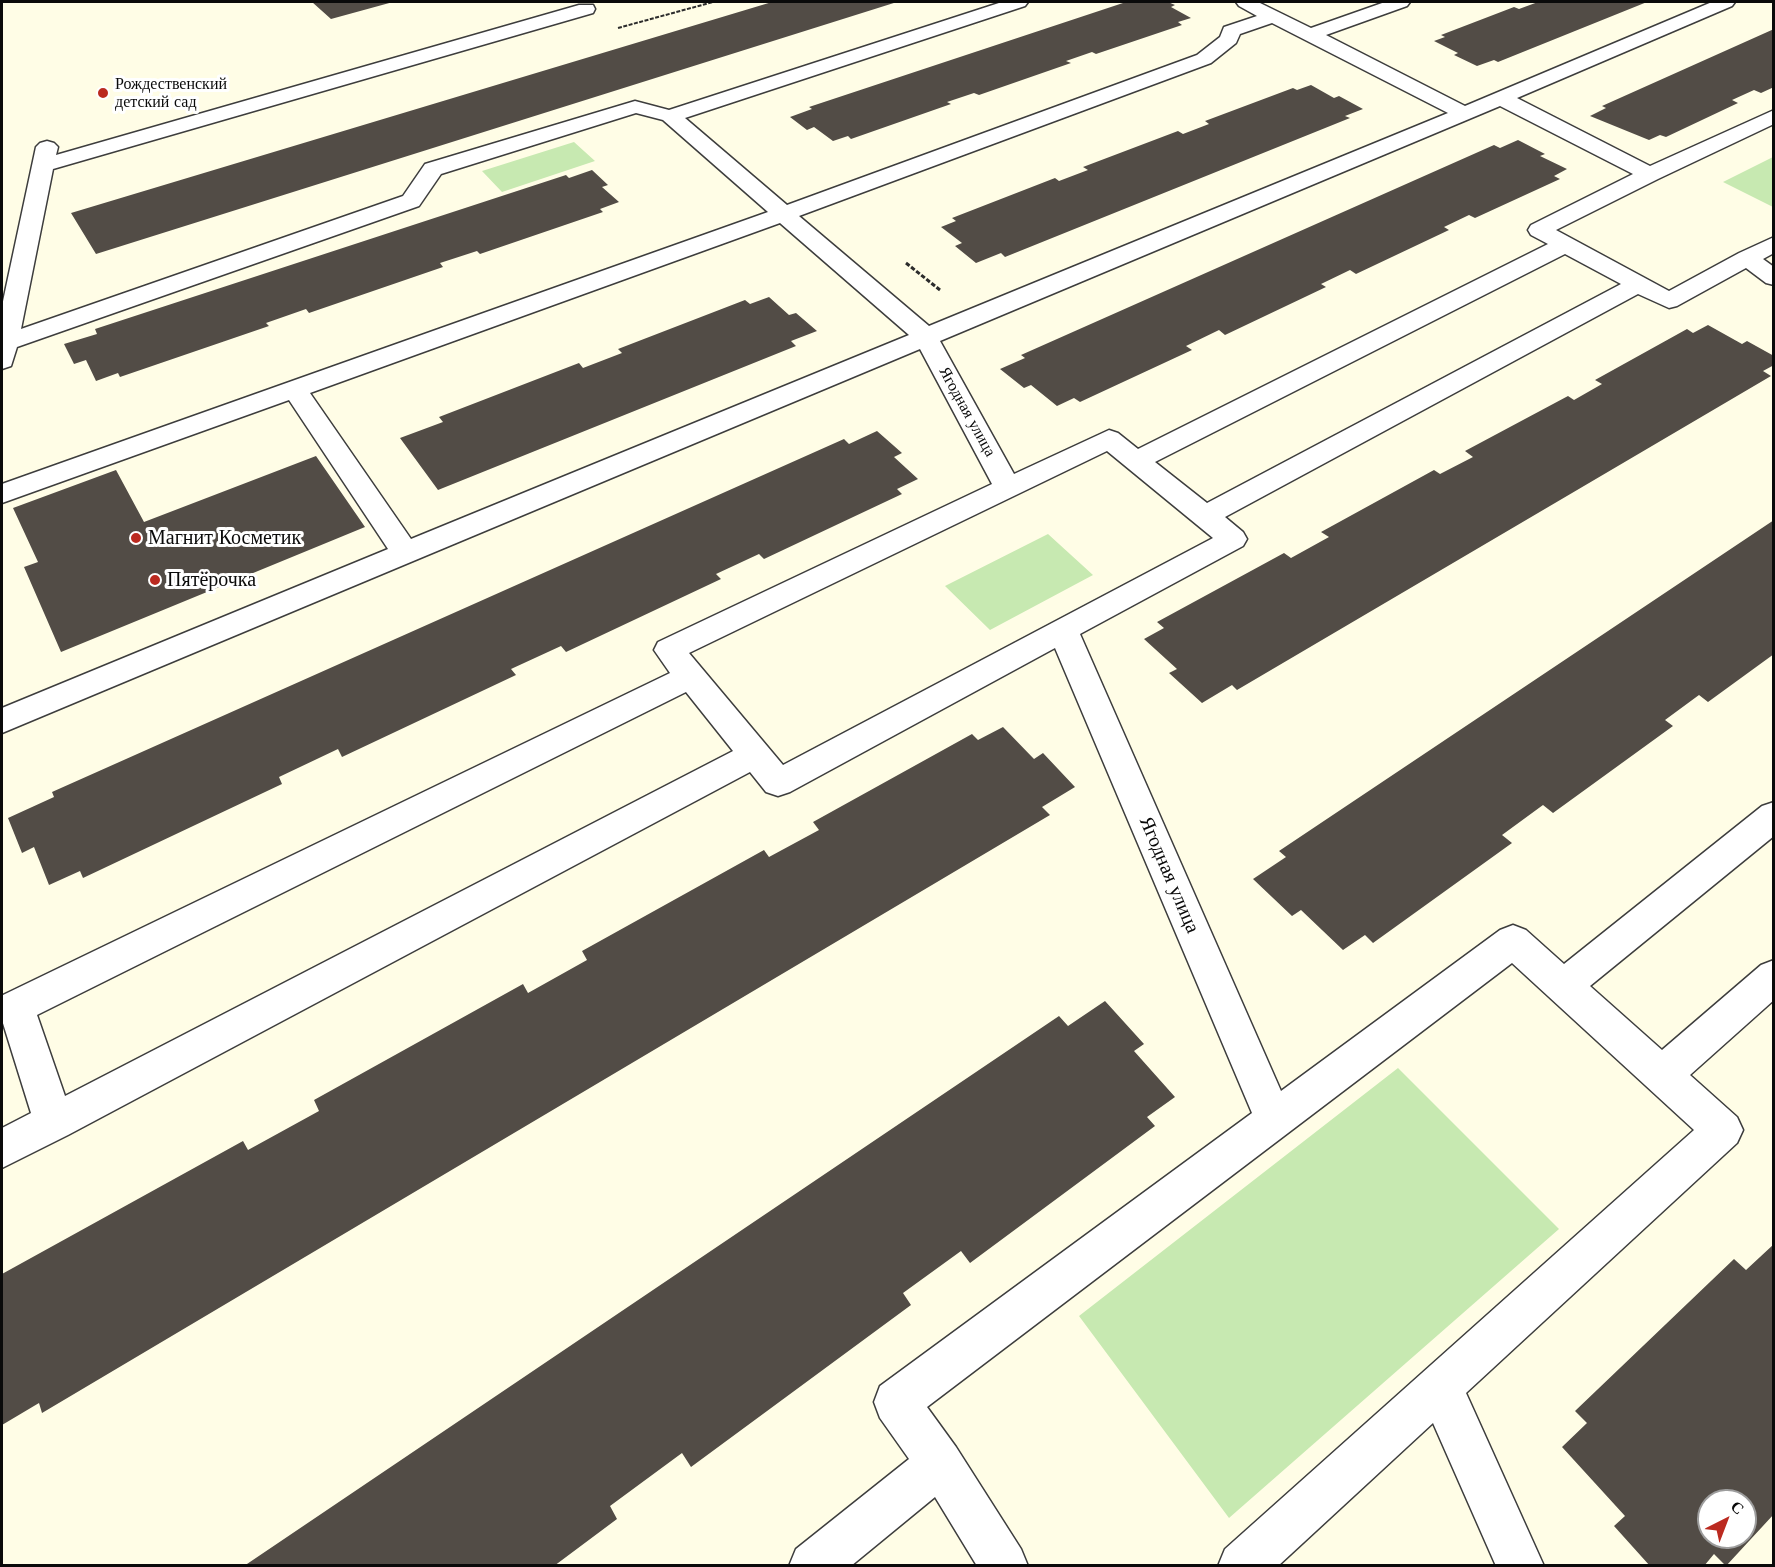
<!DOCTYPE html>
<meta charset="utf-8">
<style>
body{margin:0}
#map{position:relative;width:1775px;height:1567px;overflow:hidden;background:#fffde6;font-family:"Libre Baskerville",serif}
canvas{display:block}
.frame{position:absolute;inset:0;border:3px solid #0a0a0a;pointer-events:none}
.north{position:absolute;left:1697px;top:1489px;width:60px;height:60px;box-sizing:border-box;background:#fff;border:2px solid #9d9d9d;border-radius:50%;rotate:42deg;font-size:16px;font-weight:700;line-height:24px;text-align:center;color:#0a0a0a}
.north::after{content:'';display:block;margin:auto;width:21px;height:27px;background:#bb2a20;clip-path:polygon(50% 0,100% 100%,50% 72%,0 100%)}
</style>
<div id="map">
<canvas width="1775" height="1567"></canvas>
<div class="frame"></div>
<div class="north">С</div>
</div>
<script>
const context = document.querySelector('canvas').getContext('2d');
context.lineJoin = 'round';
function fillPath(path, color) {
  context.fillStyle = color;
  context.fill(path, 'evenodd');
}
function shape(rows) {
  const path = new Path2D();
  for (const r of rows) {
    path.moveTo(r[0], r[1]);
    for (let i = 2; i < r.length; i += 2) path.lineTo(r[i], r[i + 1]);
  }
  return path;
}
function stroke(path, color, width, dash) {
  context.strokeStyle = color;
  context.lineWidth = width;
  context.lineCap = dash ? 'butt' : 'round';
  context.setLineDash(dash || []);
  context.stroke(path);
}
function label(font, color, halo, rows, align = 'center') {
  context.font = font + ' "Libre Baskerville",serif';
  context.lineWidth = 6;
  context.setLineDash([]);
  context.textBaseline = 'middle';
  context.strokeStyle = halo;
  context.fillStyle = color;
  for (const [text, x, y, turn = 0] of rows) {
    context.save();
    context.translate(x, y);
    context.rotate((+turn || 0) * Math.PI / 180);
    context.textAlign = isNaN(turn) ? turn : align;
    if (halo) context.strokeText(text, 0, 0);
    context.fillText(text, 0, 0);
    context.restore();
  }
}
const green = shape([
 [574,142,595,161,502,192,482,171],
 [1773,157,1773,207,1723,182],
 [1048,534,1093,575,990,630,945,586],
 [1398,1068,1559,1229,1229,1518,1079,1316]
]);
const building = shape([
 [312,2,393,2,331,19],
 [772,2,897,2,96,254,71,213],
 [1126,2,1168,2,1175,5,1171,7,1191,18,1178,22,1182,25,1096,54,1092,52,1066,61,1071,63,979,95,974,93,947,102,951,104,851,139,848,136,833,141,814,127,807,130,790,117,812,109,809,107],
 [1538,2,1647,2,1498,62,1494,60,1477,66,1454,55,1458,53,1434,41,1445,37,1441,35,1514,7,1519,9],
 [1774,29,1774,87,1761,93,1754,90,1732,100,1738,103,1666,137,1660,135,1649,140,1590,116,1606,108,1602,106],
 [1311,85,1334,98,1339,96,1363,109,1345,116,1350,118,1005,257,1001,253,976,263,955,246,962,243,941,227,956,221,952,218,1055,178,1059,181,1088,170,1083,167,1178,131,1183,134,1209,124,1205,121,1293,88,1297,90],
 [1518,140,1545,154,1540,156,1567,169,1554,176,1560,179,1475,218,1469,215,1444,227,1449,230,1356,274,1350,270,1321,284,1326,287,1225,335,1219,330,1186,346,1192,350,1080,402,1074,398,1057,406,1031,385,1024,388,1000,369,1025,358,1021,355,1494,145,1500,148],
 [592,170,608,185,602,187,619,202,600,209,603,212,480,254,477,251,440,263,443,267,309,313,306,309,266,323,269,326,120,377,118,373,96,381,86,360,74,364,64,344,97,334,95,329,566,175,569,178],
 [769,297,789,315,796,313,817,331,791,341,796,346,438,490,400,438,443,422,439,417,579,363,583,368,622,353,618,349,745,300,750,304],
 [1708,325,1742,344,1747,341,1774,356,1774,365,1763,371,1771,376,1237,690,1232,685,1202,703,1169,673,1177,669,1144,639,1164,628,1157,622,1284,553,1291,558,1329,537,1321,532,1434,470,1440,474,1473,457,1465,451,1568,396,1574,400,1602,384,1595,380,1687,329,1693,333],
 [877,431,902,453,894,457,918,479,897,489,902,494,764,559,759,554,716,574,721,579,566,652,561,646,511,669,516,675,342,757,338,749,279,777,282,784,83,878,80,871,49,885,34,847,22,853,8,818,54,797,52,792,844,439,849,444],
 [316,456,365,527,61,652,24,567,38,562,13,508,116,470,144,522],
 [1774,520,1774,654,1708,702,1699,695,1665,720,1673,726,1553,813,1543,805,1502,835,1512,843,1373,943,1365,935,1343,950,1301,910,1292,916,1253,879,1286,857,1279,851],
 [1003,727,1034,759,1043,753,1075,787,1042,807,1050,815,42,1413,39,1403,2,1425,2,1274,243,1141,248,1150,319,1111,314,1100,523,984,528,993,587,960,582,951,764,850,769,857,819,830,813,822,972,734,978,740],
 [1105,1001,1144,1044,1134,1051,1175,1097,1147,1117,1155,1126,970,1263,961,1251,903,1293,911,1305,691,1467,682,1453,610,1506,617,1519,554,1566,244,1566,1059,1016,1068,1026],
 [1774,1244,1774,1514,1726,1566,1714,1554,1704,1566,1650,1566,1614,1526,1625,1516,1562,1447,1587,1423,1575,1411,1734,1259,1746,1270],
 [1709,1501,1745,1501,1745,1537,1709,1537]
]);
const pathFar1 = shape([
 [618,28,713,2]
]);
const path = shape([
 [906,263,940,290]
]);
const minor = shape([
 [1002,2,1028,2,1025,6,685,118,787,205,1197,55,1220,37,1224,27,1257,16,1239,6,1236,2,1258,2,1311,28,1385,2,1410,2,1407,6,1326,35,1465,106,1712,2,1735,2,1732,6,1517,98,1650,166,1774,110,1774,124,1658,179,1556,230,1669,291,1739,253,1774,237,1774,253,1763,259,1774,267,1774,285,1766,283,1746,268,1677,306,1669,308,1638,294,1225,517,1243,532,1247,539,1243,546,1080,634,1281,1091,1500,930,1513,925,1526,930,1564,964,1762,806,1774,802,1774,836,1590,986,1662,1050,1761,965,1774,960,1774,1000,1690,1075,1737,1117,1743,1130,1737,1143,1466,1393,1544,1566,1496,1566,1433,1423,1278,1566,1218,1566,1225,1549,1694,1130,1512,963,927,1407,956,1447,1021,1549,1028,1566,977,1566,935,1497,851,1566,789,1566,796,1549,909,1459,880,1418,874,1402,880,1386,1252,1113,1055,648,790,792,778,796,766,792,750,772,68,1135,2,1168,2,1128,31,1113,2,1020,3,995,670,673,654,650,658,642,992,484,920,349,2,733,2,708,388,549,289,400,2,503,2,484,768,212,663,120,636,113,441,174,419,206,17,347,11,366,2,369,2,306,36,147,40,143,47,141,54,143,58,147,56,155,579,5,593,5,595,9,593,13,53,169,21,329,403,196,425,164,635,101,669,110,1002,2],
 [1272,23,1448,113,929,326,799,216,1211,63,1236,43,1240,34,1272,23],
 [1500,106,1633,174,1531,225,1528,230,1531,235,1548,244,1138,449,1118,433,1109,430,1014,474,940,341,1500,106],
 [780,223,909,335,411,539,310,393,780,223],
 [1565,254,1621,284,1207,503,1155,462,1565,254],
 [1107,451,1213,538,783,765,689,653,1107,451],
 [686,692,733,751,65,1096,37,1015,686,692]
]);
const markers = [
 [103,93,6,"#bb2a20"],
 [136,538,6,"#bb2a20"],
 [155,580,6,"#bb2a20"]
];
const farPoinames = [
 ["Рождественский",115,84],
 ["детский сад",115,102]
];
const farStreetnames = [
 ["Ягодная улица",967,412,61]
];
const poiNames = [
 ["Магнит Косметик",148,538],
 ["Пятёрочка",167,580]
];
const streetNames = [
 ["Ягодная улица",1169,875,67]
];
fillPath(green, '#c7e9b1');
fillPath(building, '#524c46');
stroke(minor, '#3d3d3d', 3);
stroke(pathFar1, '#2c2c2c', 2, [4, 1.5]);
stroke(path, '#2c2c2c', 3, [4.5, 2]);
fillPath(minor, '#fff');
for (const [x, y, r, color] of markers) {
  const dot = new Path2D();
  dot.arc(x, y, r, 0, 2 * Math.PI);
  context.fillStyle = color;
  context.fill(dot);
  stroke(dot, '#fff', 2);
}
label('16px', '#0a0a0a', '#fff', farPoinames, 'left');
label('16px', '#0a0a0a', '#fff', farStreetnames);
label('20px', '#0a0a0a', '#fff', poiNames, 'left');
label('20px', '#0a0a0a', '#fff', streetNames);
</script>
